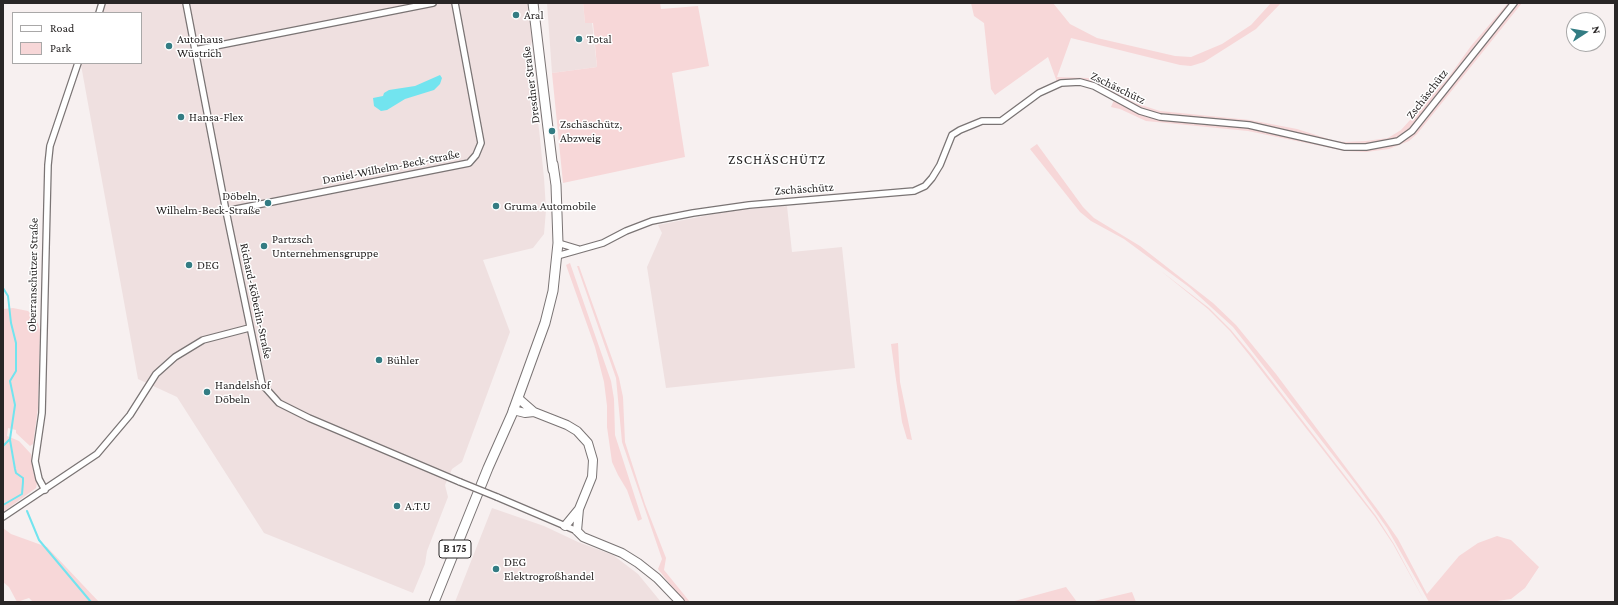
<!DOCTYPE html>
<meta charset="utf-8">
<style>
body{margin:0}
#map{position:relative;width:1618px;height:605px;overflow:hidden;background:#f7f0f0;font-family:"Crimson Pro",serif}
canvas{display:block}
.frame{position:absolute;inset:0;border:4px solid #292626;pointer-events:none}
.legend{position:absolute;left:12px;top:12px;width:130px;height:52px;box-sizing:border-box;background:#fff;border:1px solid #a9a8a8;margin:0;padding:5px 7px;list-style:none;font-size:12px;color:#292626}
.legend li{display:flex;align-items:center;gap:8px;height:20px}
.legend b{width:20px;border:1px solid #a9a8a8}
.north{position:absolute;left:1566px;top:12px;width:40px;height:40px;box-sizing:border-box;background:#fff;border:1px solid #a9a8a8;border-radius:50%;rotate:78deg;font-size:11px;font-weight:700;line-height:16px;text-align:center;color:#292626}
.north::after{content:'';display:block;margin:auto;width:14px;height:18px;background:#337c83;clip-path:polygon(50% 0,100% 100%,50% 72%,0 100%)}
</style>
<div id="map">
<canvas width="1618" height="605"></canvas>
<div class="frame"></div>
<ul class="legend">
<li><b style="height:5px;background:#fff"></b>Road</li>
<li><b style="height:11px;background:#f7d7d8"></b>Park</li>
</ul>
<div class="north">N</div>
</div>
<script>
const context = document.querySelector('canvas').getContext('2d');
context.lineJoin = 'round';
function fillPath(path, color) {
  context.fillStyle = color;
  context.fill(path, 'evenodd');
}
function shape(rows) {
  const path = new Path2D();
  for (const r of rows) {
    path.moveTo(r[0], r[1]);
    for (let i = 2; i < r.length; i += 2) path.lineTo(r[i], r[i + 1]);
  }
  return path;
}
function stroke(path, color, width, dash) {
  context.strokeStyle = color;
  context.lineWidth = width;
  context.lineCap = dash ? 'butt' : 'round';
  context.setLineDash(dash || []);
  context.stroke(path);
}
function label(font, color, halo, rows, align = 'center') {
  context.font = font + ' "Crimson Pro",serif';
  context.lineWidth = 3;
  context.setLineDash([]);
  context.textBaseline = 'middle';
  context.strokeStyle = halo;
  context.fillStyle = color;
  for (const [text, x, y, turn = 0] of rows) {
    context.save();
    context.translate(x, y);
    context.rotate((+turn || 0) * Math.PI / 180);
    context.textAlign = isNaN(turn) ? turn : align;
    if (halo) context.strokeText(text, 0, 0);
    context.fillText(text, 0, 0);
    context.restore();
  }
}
const built = shape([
 [106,3,530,3,534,36,527,55,539,129,544,178,546,210,544,234,533,248,483,260,510,332,462,462,452,469,445,485,448,497,427,551,425,564,413,593,264,533,177,397,138,379,81,65,81,63,141,63,141,13,102,13],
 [547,3,583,3,585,23,592,22,597,67,552,73],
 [787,206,792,252,842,247,855,368,666,388,647,267,662,233,658,225,735,210],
 [492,508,544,526,578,542,613,555,638,574,661,602,455,602]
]);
const green = shape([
 [583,3,660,3,661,9,698,6,709,66,672,73,685,157,563,183,552,73,597,67,593,23,585,23],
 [971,3,1053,3,1070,24,1097,38,1175,56,1191,57,1222,44,1251,25,1271,3,1281,3,1256,29,1204,62,1191,66,1180,65,1071,38,1057,77,1088,78,1135,103,1160,111,1250,120,1297,129,1335,141,1345,142,1366,141,1388,138,1401,130,1448,78,1471,46,1508,3,1512,3,1474,48,1411,129,1397,139,1366,145,1345,145,1296,134,1146,111,1096,85,1057,82,1048,57,995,95,991,89,984,23,974,16],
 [1518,3,1522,3,1417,134,1409,141,1389,149,1366,152,1345,151,1248,131,1146,121,1120,109,1111,107,1114,100,1146,117,1249,127,1346,149,1398,143,1414,132],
 [1037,144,1083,207,1094,218,1140,246,1213,303,1236,325,1276,374,1380,513,1398,539,1427,594,1459,556,1478,543,1497,536,1511,540,1539,567,1525,588,1511,599,1490,602,1429,602,1387,528,1357,486,1233,327,1189,287,1124,239,1091,221,1080,212,1030,149],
 [570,263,611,381,614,399,615,435,642,519,638,521,627,490,618,475,612,462,607,427,607,406,604,382,595,347,566,265],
 [577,266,579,266,619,378,623,397,625,442,645,504,666,558,664,570,690,602,684,602,658,569,662,559,622,442,616,378],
 [1161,271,1209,308,1231,330,1252,355,1376,516,1394,544,1425,602,1393,544,1375,517,1250,356,1230,331,1208,309],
 [13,308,28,311,37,320,40,330,38,408,33,444,30,446,16,433,16,430,8,428,7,436,19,441,31,454,33,471,37,483,36,488,3,512,3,309],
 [898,343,900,382,912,440,907,439,902,422,891,344],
 [3,528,11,534,47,547,99,602,33,602,29,598,17,602,9,587,3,582],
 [1066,587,1077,602,1011,602],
 [1132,592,1136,602,1090,602]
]);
const water = shape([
 [440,75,442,78,440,84,434,90,405,99,387,110,381,111,374,106,373,98,383,96,384,93,389,90,415,86]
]);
const stream = shape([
 [3,288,8,296,11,323,16,343,16,371,10,381,15,405,10,439,3,446],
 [3,505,22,494,23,482,23,478,16,473,15,469,10,440],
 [27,511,39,540,91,602]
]);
const street = shape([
 [186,3,226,211,262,384,279,403,309,418,460,482],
 [99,13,102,3],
 [195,50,433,3],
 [226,211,469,163,476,155,481,143,455,3],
 [558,243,578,249],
 [557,256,603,243,626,231,652,221,693,213,749,205,914,191,925,186,932,178,940,165,952,135,960,130,982,121,1001,121,1039,93,1061,83,1080,82,1094,86,1140,111,1160,117,1249,125,1345,147,1366,147,1398,141,1412,131,1514,3],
 [45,490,39,479,35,461,42,413,48,165,50,146,78,63],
 [497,497,577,531],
 [3,517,97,454,130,415,156,374,175,357,203,340,249,328]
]);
const secondary = shape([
 [518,398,534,412],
 [513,410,525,413,534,412,567,425,577,431,588,443,593,460,592,477,579,509,565,526],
 [577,531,583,537,622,553,638,563,657,578,680,602],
 [577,531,579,509]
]);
const primary = shape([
 [533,3,553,170],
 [434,602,488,468,512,414,545,323,553,291,558,243,556,185,553,164]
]);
const streetBridge = shape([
 [460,482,497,497]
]);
const markers = [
 [516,15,4,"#337c83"],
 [579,39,4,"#337c83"],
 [169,46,4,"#337c83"],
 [181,117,4,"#337c83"],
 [552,131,4,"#337c83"],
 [268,203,4,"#337c83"],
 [496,206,4,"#337c83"],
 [264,246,4,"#337c83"],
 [189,265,4,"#337c83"],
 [379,360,4,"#337c83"],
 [207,392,4,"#337c83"],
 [397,506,4,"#337c83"],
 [496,569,4,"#337c83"]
];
const shields = [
 [455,549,32]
];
const shieldNames = [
 ["B 175",455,549]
];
const poiNames = [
 ["Aral",524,15],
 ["Autohaus",177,39],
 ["Wüstrich",177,53],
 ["Total",587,39],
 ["Hansa-Flex",189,117],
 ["Zschäschütz,",560,124],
 ["Abzweig",560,138],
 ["Döbeln,",260,196,"right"],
 ["Wilhelm-Beck-Straße",260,210,"right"],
 ["Gruma Automobile",504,206],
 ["Partzsch",272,239],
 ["Unternehmensgruppe",272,253],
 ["DEG",197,265],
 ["Bühler",387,360],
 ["Handelshof",215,385],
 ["Döbeln",215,399],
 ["A.T.U",405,506],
 ["DEG",504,562],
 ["Elektrogroßhandel",504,576]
];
const streetNames = [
 ["Dresdner Straße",531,85,-97],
 ["Zschäschütz",1118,88,26],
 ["Zschäschütz",1427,94,-52],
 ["Daniel-Wilhelm-Beck-Straße",391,167,-11],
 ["Zschäschütz",804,189,-4],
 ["Oberranschützer Straße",33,275,-89],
 ["Richard-Köberlin-Straße",256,301,78]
];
const quarterNames = [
 ["ZSCHÄSCHÜTZ",777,160]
];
fillPath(built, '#efe0e0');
fillPath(green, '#f7d7d8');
fillPath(water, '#72e4ef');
stroke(stream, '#72e4ef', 2);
stroke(street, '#7a7474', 8);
stroke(secondary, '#7a7474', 10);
stroke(primary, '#7a7474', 11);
stroke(street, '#fff', 5.5);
stroke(secondary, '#fff', 8);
stroke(primary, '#fff', 9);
stroke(streetBridge, '#7a7474', 8, []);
stroke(streetBridge, '#fff', 5.5);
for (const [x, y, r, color] of markers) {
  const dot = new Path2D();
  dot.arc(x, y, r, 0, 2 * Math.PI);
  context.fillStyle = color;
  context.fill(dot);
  stroke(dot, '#fff', 1.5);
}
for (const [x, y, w] of shields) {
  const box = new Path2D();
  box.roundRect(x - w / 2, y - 9, w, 18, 3);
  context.fillStyle = '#fff';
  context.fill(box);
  stroke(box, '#292626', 1);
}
label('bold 11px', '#292626', null, shieldNames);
label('12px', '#292626', '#fff', poiNames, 'left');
label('12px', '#292626', '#fff', streetNames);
context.letterSpacing = '1px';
label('14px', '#292626', '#fff', quarterNames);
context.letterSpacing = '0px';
</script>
